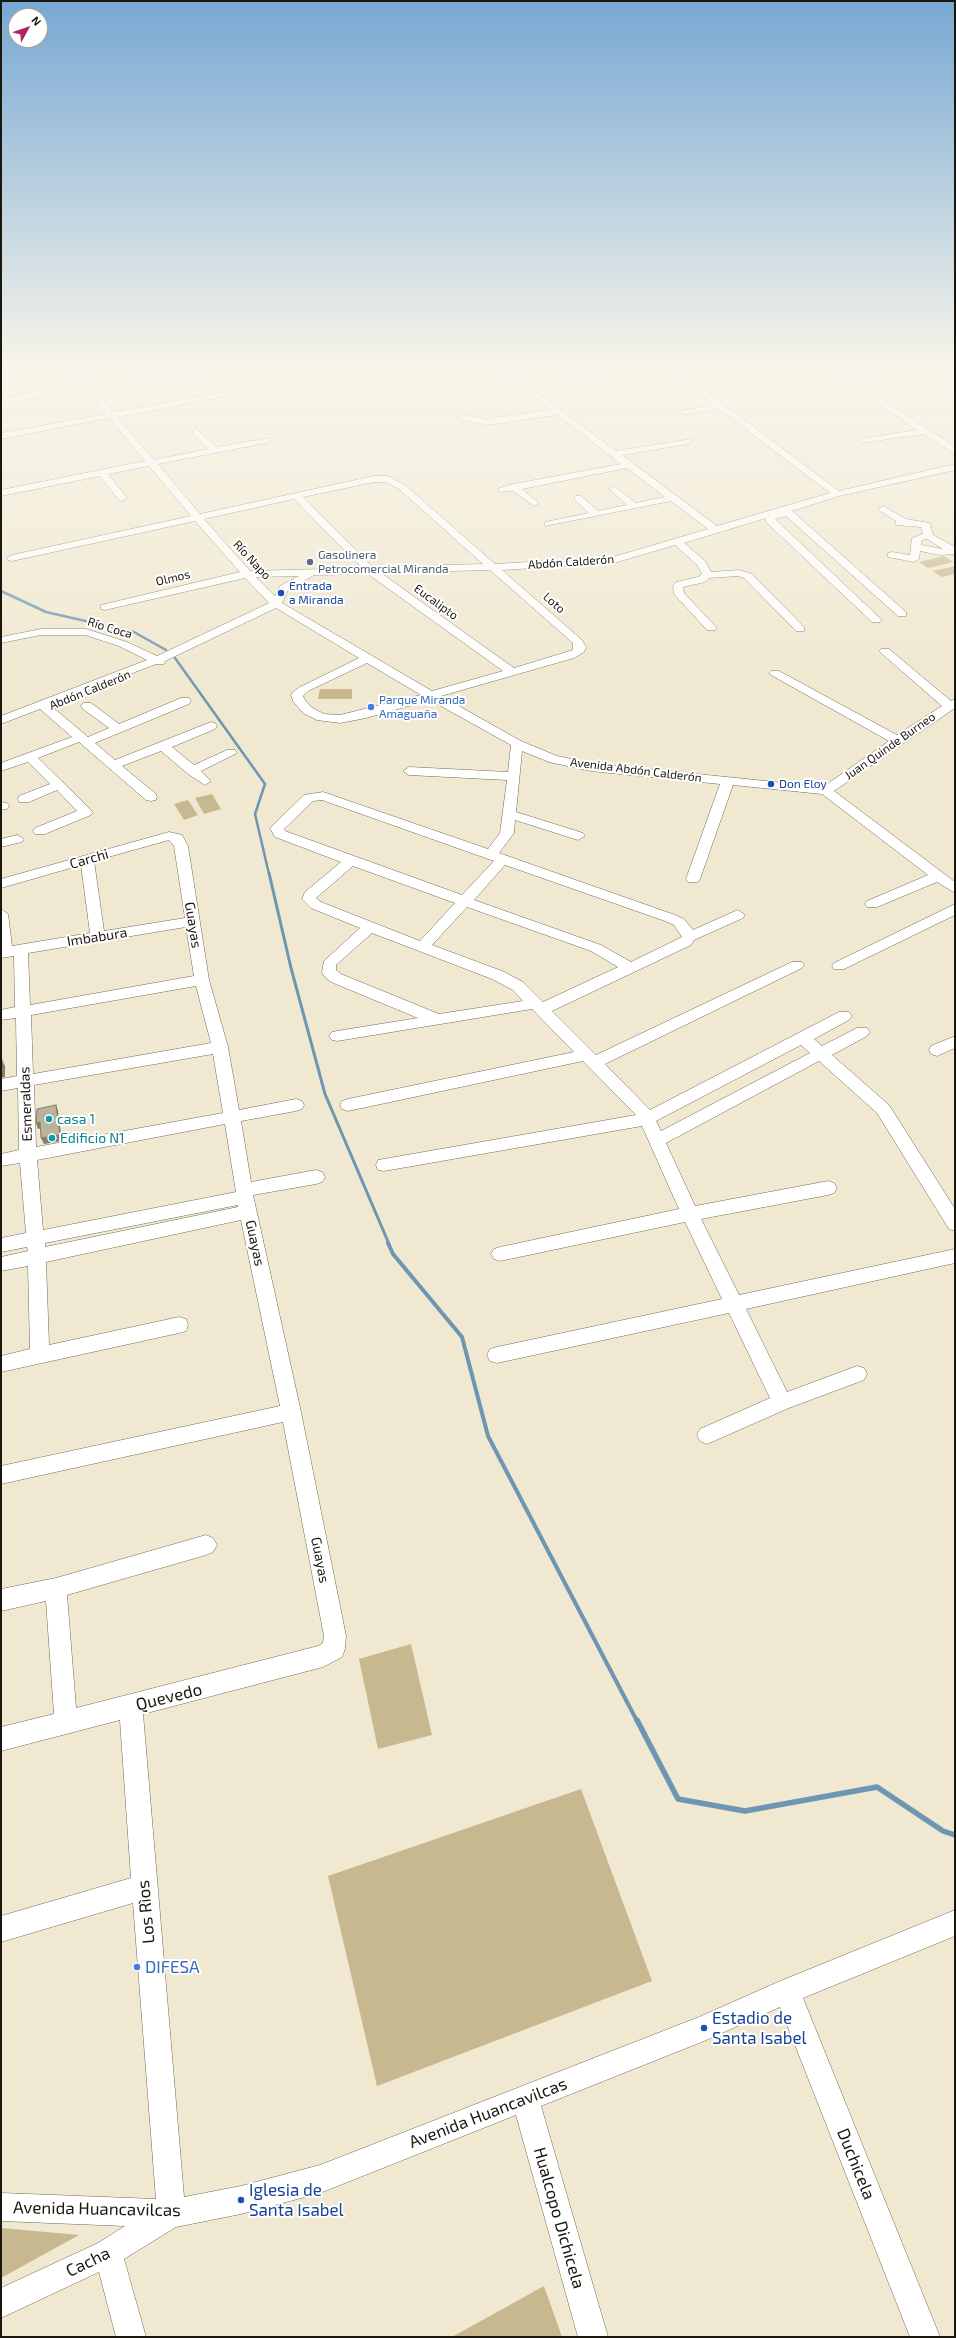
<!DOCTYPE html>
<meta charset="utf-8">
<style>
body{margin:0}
#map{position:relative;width:956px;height:2338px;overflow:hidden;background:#f0e8d0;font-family:"Exo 2",sans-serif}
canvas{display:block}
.frame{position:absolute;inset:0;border:2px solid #1a170e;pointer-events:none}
.north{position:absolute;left:8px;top:8px;width:40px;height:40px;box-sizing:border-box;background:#fff;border:1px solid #a3a29f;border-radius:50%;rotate:50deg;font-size:11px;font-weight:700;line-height:16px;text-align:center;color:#1a170e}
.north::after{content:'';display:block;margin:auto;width:14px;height:18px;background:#ae2360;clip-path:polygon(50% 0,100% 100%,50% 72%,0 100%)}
</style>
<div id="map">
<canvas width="956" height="2338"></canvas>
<div class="frame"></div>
<div class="north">N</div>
</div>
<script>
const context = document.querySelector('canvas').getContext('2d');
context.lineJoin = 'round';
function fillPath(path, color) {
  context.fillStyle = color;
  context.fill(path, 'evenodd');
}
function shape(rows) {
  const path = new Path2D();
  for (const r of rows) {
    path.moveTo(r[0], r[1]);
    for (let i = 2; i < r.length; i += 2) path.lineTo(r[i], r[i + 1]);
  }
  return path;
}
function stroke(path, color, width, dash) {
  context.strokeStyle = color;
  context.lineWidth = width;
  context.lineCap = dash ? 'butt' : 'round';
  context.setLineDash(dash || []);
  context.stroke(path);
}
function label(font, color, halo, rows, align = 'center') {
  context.font = font + ' "Exo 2",sans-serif';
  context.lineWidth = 4;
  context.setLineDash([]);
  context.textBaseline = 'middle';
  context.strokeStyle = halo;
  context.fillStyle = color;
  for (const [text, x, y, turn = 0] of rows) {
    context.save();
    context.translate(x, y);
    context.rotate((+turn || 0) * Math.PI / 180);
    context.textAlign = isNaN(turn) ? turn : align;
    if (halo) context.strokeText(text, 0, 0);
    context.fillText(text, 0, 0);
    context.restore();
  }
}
const green = shape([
 [944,556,953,562,928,568,919,562],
 [955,566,955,574,941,577,933,571],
 [320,689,352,689,352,699,318,699],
 [212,794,221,809,204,814,195,798],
 [188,800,198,815,184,820,174,804],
 [411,1644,432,1735,378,1749,359,1659],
 [581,1789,652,1981,377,2086,328,1876],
 [1,2228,79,2235,1,2278],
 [544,2286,562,2337,452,2337]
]);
const streamFar3 = shape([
 [1,591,46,612,134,632,166,650],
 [175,658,265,784,255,814,269,874]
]);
const streamFar2 = shape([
 [269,873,291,968,325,1094,389,1244]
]);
const streamFar1 = shape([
 [388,1243,393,1254,462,1337,488,1436,637,1721]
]);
const stream = shape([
 [637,1720,678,1799,745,1811,877,1787,943,1831,955,1835]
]);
const minor = shape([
 [67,367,75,367,91,386,227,367,249,367,245,369,95,390,114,412,280,382,280,386,277,387,117,417,154,460,208,449,192,432,196,429,217,447,269,438,271,440,266,443,158,464,200,514,374,476,388,476,405,485,495,564,613,557,708,529,671,501,545,526,545,522,589,513,575,500,575,496,581,496,598,511,627,505,609,489,614,486,636,503,665,497,627,468,522,489,539,503,534,506,513,491,499,492,499,488,514,484,621,464,557,415,487,425,459,419,459,415,462,414,487,419,551,410,495,367,504,367,529,385,605,377,605,381,602,382,534,390,616,451,691,439,693,441,688,444,622,455,717,526,830,493,719,409,681,415,681,411,713,405,665,367,674,367,839,491,955,464,955,470,839,496,792,511,906,612,906,616,898,616,786,516,775,519,882,620,880,622,872,622,766,522,766,518,684,543,705,561,711,572,739,570,752,574,804,627,804,631,796,631,744,578,738,576,709,578,705,582,683,587,684,593,717,628,715,630,707,630,674,594,673,586,676,582,698,577,702,574,697,565,675,545,614,563,502,570,582,640,586,647,584,652,574,658,441,696,521,741,557,756,591,763,823,787,889,741,771,675,769,673,771,671,779,671,897,735,942,706,881,653,879,651,881,649,889,649,951,701,955,699,955,708,834,791,955,882,955,893,937,882,877,907,867,907,865,904,867,901,928,875,822,794,733,785,700,879,698,882,688,882,686,879,720,784,591,771,549,762,522,751,516,812,583,833,585,836,578,840,515,820,514,833,499,853,675,915,684,919,693,930,733,912,738,910,745,915,743,918,694,940,691,945,552,1011,596,1055,792,962,802,962,804,965,802,968,605,1064,650,1110,839,1012,849,1012,852,1016,849,1020,814,1039,822,1046,857,1028,867,1028,870,1032,867,1036,832,1055,889,1105,955,1209,955,1231,949,1229,877,1113,819,1061,666,1143,695,1206,828,1181,834,1183,837,1188,834,1193,828,1195,701,1219,739,1295,955,1249,955,1263,746,1309,787,1392,857,1366,864,1368,867,1374,864,1380,789,1408,707,1444,700,1441,697,1435,700,1429,770,1398,729,1313,497,1363,490,1361,487,1355,490,1349,497,1347,722,1299,685,1222,500,1261,494,1259,491,1254,494,1249,500,1247,679,1209,642,1126,384,1171,378,1170,376,1165,378,1160,636,1115,583,1061,348,1111,342,1109,340,1105,342,1101,348,1099,574,1052,532,1009,337,1041,332,1040,329,1036,332,1032,337,1031,418,1018,331,982,324,976,322,972,324,961,360,928,311,908,302,899,305,892,341,862,275,837,270,828,304,795,323,792,488,849,500,833,507,780,409,775,403,771,409,767,508,772,511,745,430,700,366,718,340,723,317,720,303,713,293,701,291,695,293,692,300,687,359,658,276,608,165,661,164,664,156,664,50,705,88,737,109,728,83,709,81,706,83,703,91,703,119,724,181,698,189,698,191,701,189,704,95,743,115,760,211,722,215,723,217,726,215,729,172,747,194,765,227,750,235,750,237,753,201,771,211,781,205,785,188,774,161,751,122,766,156,794,157,797,156,800,151,801,146,800,79,742,38,758,93,812,91,815,45,834,35,834,33,831,35,828,77,811,57,790,29,802,19,802,18,799,19,796,50,784,28,762,1,771,1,763,72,737,40,709,1,724,1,716,147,660,119,646,85,635,41,635,1,643,1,637,41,629,86,629,127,642,157,656,269,603,245,578,105,610,101,609,101,605,240,572,195,521,12,561,8,560,7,558,12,555,191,516,149,466,108,474,127,498,122,501,119,500,100,476,1,496,1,490,145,461,109,418,1,439,1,433,106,414,87,392,55,392,1,405,1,399,55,386,83,386,67,367],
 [374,482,386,482,399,489,483,564,373,567,303,497,374,482],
 [294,499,362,568,250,571,204,519,294,499],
 [490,570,573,643,573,650,514,668,381,573,490,570],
 [368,574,503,671,432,691,282,603,288,590,314,575,368,574],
 [299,576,280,586,275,596,256,577,299,576],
 [367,663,421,695,340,715,324,714,311,707,305,700,303,696,308,691,367,663],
 [322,800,494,861,462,895,285,831,284,829,313,801,322,800],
 [505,865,665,921,674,925,682,937,631,962,601,945,474,900,505,865],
 [353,866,455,903,420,941,321,902,316,898,353,866],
 [467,907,591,951,618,967,543,1002,523,982,502,971,432,945,467,907],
 [372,933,492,979,513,990,523,1001,439,1014,341,974,336,970,336,965,372,933],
 [801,1045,810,1053,661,1131,656,1121,801,1045],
 [826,367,836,367,849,376,904,367,916,367,913,370,855,380,955,447,955,454,924,434,861,443,859,441,864,438,917,430,826,367],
 [883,506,906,519,930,523,933,535,955,547,955,554,940,555,920,551,919,559,914,562,888,557,888,553,892,552,910,555,912,538,923,534,921,527,896,525,896,521,880,511,878,509,883,506],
 [927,539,943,549,921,545,922,540,927,539],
 [1,802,7,803,9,806,7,809,1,810,1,802],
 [169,832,182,835,188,846,209,980,228,1047,239,1110,296,1099,302,1101,304,1105,302,1109,296,1111,241,1121,251,1182,316,1170,322,1172,325,1177,322,1182,316,1184,253,1195,301,1412,346,1636,345,1649,342,1657,323,1667,143,1714,184,2197,241,2186,320,2165,699,2017,778,1982,955,1910,955,1936,803,1998,940,2337,910,2337,780,2007,704,2041,541,2106,608,2337,578,2337,516,2115,320,2193,241,2214,176,2227,124,2259,146,2337,116,2337,99,2272,1,2318,1,2288,98,2243,125,2226,1,2221,1,2193,156,2199,133,1903,1,1942,1,1916,131,1878,120,1720,1,1751,1,1727,54,1714,46,1601,1,1611,1,1589,56,1578,206,1535,213,1538,217,1545,213,1552,206,1555,67,1595,76,1708,318,1646,323,1643,324,1636,283,1422,1,1484,1,1466,280,1406,241,1220,46,1262,49,1345,179,1317,186,1319,188,1325,186,1331,179,1333,1,1372,1,1356,30,1349,28,1266,1,1271,1,1257,28,1251,27,1247,1,1252,1,1238,26,1233,20,1163,1,1166,1,1154,19,1150,18,1088,1,1091,1,1079,17,1076,16,1018,1,1020,1,1010,15,1007,14,956,1,958,1,909,8,914,12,946,90,933,81,865,1,888,1,879,169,832],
 [169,840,174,846,185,918,104,931,94,861,169,840],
 [186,927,194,976,30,1005,28,953,186,927],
 [196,986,211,1043,33,1074,31,1015,196,986],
 [213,1054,223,1113,36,1147,34,1085,213,1054],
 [225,1124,236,1192,43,1230,37,1160,225,1124],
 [238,1205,238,1207,45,1247,45,1243,238,1205],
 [17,835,24,839,22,842,1,847,1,839,17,835],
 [955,904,955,915,844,969,834,969,832,966,834,963,955,904],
 [955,1036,955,1048,937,1056,931,1054,929,1050,931,1046,955,1036]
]);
const shadedWall = shape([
 [2,1060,5,1066,5,1077,1,1078],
 [56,1105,58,1111,62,1141,44,1144,41,1138],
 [40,1122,42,1128,38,1129,36,1123]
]);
const building = shape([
 [2,1060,3,1071,1,1071,1,1061,2,1060],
 [56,1105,60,1135,41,1138,40,1122,36,1123,37,1109,56,1105]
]);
const markers = [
 [310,562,4,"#5c6f8a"],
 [281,593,4,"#1a4fb4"],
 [371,707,4,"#3f7fe0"],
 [771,784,4,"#1a4fb4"],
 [49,1119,4,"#0f9aa8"],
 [52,1138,4,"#0f9aa8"],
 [137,1967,4,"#3f7fe0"],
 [704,2028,4,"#1a4fb4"],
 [241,2200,4,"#1a4fb4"]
];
const farServicenames = [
 ["Gasolinera",318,555],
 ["Petrocomercial Miranda",318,569]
];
const farStreetnames = [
 ["Río Napo",252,560,47],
 ["Abdón Calderón",571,562,-4],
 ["Olmos",173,578,-13],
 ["Eucalipto",436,602,36],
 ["Loto",554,603,41],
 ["Río Coca",110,628,17],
 ["Abdón Calderón",90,690,-22],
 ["Juan Quinde Burneo",890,746,-35],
 ["Avenida Abdón Calderón",636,770,7]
];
const farTransitnames = [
 ["Entrada",289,586],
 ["a Miranda",289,600],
 ["Don Eloy",779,784]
];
const farShopnames = [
 ["Parque Miranda",379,700],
 ["Amaguaña",379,714]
];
const streetNames = [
 ["Carchi",89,859,-16],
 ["Guayas",193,925,81],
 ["Imbabura",97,937,-9],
 ["Esmeraldas",26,1104,-92],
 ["Guayas",255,1243,78],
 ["Guayas",320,1560,79]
];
const cultureNames = [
 ["casa 1",57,1119],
 ["Edificio N1",60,1138]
];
const nearStreetnames = [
 ["Quevedo",169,1697,-14],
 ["Los Rìos",146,1912,-95],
 ["Avenida Huancavilcas",488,2113,-21],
 ["Duchicela",856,2164,68],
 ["Avenida Huancavilcas",97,2209,1],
 ["Hualcopo Dichicela",559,2218,74],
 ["Cacha",88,2262,-26]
];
const nearShopnames = [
 ["DIFESA",145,1967]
];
const nearTransitnames = [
 ["Estadio de",712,2018],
 ["Santa Isabel",712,2038],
 ["Iglesia de",249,2190],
 ["Santa Isabel",249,2210]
];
fillPath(green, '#c7b88f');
stroke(streamFar3, '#6e96b3', 2.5);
stroke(streamFar2, '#6e96b3', 3);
stroke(streamFar1, '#6e96b3', 4);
stroke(stream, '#6e96b3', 5.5);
stroke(minor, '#716a55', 1);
fillPath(minor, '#fff');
fillPath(shadedWall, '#827d6c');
fillPath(building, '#bab29b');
stroke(building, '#827d6c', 1);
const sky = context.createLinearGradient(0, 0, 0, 694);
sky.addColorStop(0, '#77a8d3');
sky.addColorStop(0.53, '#f8f5ea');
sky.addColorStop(1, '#f8f5ea00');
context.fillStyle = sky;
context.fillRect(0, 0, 956, 694);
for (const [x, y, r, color] of markers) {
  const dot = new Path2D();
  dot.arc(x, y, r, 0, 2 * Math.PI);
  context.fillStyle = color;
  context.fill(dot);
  stroke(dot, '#fff', 1.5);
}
label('12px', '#4e5e75', '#fff', farServicenames, 'left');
label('12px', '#1a170e', '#fff', farStreetnames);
label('12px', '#164399', '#fff', farTransitnames, 'left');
label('12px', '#366cbe', '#fff', farShopnames, 'left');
label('14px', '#1a170e', '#fff', streetNames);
label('14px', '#0d838f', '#fff', cultureNames, 'left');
label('17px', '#1a170e', '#fff', nearStreetnames);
label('17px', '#366cbe', '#fff', nearShopnames, 'left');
label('17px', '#164399', '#fff', nearTransitnames, 'left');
</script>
